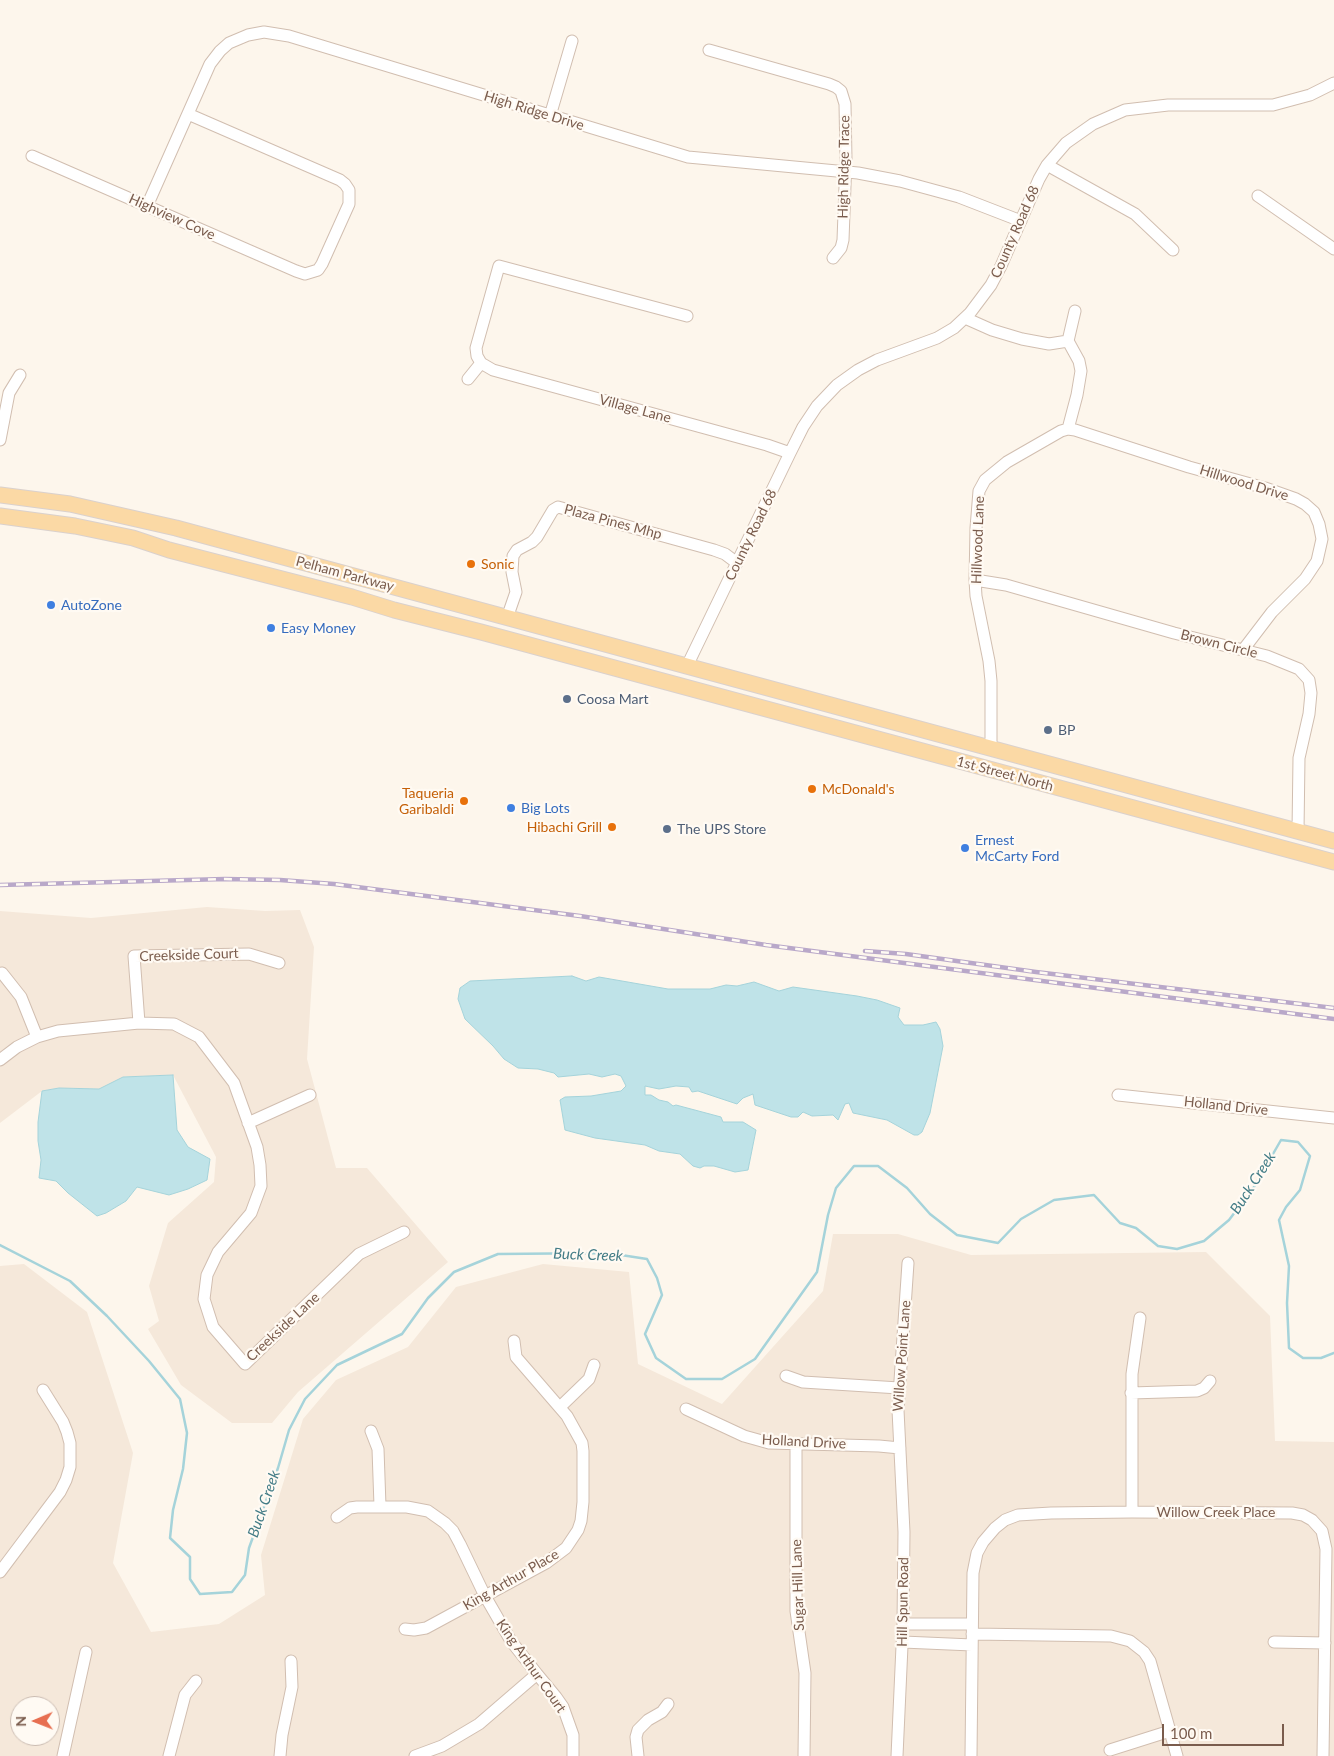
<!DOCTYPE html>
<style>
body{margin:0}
#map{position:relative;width:1334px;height:1756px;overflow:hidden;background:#fdf6ec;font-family:Lato,sans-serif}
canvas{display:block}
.north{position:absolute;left:10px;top:1696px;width:50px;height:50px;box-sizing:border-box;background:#fffaf3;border:1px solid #cabbb1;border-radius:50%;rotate:269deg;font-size:14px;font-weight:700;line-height:20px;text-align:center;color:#7a5c4d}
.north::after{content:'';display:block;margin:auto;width:18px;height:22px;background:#e76f51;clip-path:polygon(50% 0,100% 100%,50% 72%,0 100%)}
.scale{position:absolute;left:1162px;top:1724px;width:122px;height:22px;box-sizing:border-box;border:2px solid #7a5c4d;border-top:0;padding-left:6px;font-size:15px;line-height:18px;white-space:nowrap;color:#7a5c4d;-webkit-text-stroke:4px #fffaf3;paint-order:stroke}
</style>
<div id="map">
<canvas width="1334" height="1756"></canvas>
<div class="north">N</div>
<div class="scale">100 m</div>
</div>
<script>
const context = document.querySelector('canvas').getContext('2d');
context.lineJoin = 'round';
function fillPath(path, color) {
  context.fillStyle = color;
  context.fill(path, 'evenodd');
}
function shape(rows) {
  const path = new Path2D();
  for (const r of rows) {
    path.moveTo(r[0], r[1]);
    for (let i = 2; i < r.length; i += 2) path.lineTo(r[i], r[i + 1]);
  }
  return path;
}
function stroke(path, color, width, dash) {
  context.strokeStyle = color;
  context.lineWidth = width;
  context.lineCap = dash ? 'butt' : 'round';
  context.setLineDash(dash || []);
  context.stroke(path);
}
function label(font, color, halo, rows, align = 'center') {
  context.font = font + ' Lato,sans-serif';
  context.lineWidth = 4.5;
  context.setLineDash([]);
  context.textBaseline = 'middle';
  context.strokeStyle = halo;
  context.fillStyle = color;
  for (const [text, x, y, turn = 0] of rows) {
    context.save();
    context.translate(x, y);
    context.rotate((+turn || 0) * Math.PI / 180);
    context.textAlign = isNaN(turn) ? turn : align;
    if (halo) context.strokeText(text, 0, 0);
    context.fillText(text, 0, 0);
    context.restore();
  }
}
const residential = shape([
 [207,907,265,911,300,910,314,947,307,1059,336,1168,367,1168,448,1262,298,1392,272,1423,232,1423,181,1385,148,1329,159,1321,149,1286,168,1223,214,1182,216,1157,173,1075,123,1077,99,1089,59,1088,42,1091,0,1123,0,911,91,918],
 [833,1234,898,1234,971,1255,1206,1252,1270,1316,1275,1441,1334,1442,1334,1756,0,1756,0,1266,24,1264,87,1312,133,1453,113,1563,151,1632,219,1624,265,1595,261,1555,303,1419,336,1380,408,1347,456,1287,543,1264,629,1272,638,1364,722,1404,823,1291],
 [20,1706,50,1706,50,1736,20,1736]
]);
const water = shape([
 [572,976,586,981,599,977,668,989,710,989,726,985,737,986,754,982,779,991,793,987,857,996,877,1000,900,1008,898,1017,904,1025,923,1025,936,1022,940,1029,943,1046,930,1113,922,1132,918,1135,914,1135,887,1120,853,1113,849,1103,845,1104,838,1120,833,1115,812,1116,803,1112,798,1117,791,1117,755,1105,753,1094,743,1098,737,1104,698,1091,692,1092,689,1087,676,1086,659,1089,645,1086,645,1095,651,1095,659,1100,668,1102,673,1106,676,1105,721,1117,723,1122,743,1122,756,1130,748,1170,735,1172,714,1166,704,1166,700,1168,693,1166,680,1154,659,1151,645,1145,595,1138,565,1130,560,1100,565,1097,591,1096,621,1091,626,1086,621,1076,615,1074,602,1077,589,1074,558,1077,554,1073,538,1069,518,1068,504,1059,493,1046,465,1019,458,999,460,988,470,981,572,976],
 [173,1075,177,1130,188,1147,210,1159,207,1180,188,1189,169,1195,137,1187,126,1201,106,1213,97,1216,68,1193,56,1181,39,1178,41,1160,38,1141,38,1122,42,1091,59,1088,99,1089,123,1077,173,1075]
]);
const stream = shape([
 [0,1245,70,1281,107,1316,149,1361,180,1399,187,1433,183,1469,173,1510,170,1538,190,1557,190,1579,200,1594,232,1592,245,1575,249,1548,278,1468,289,1430,305,1399,337,1365,402,1334,428,1298,454,1272,498,1254,608,1253,647,1259,657,1278,662,1295,645,1334,656,1358,686,1379,722,1379,755,1359,817,1272,828,1215,836,1188,854,1166,878,1166,907,1188,930,1214,957,1235,998,1243,1021,1219,1054,1200,1094,1195,1120,1223,1136,1228,1158,1246,1177,1249,1204,1241,1229,1220,1254,1187,1281,1140,1298,1142,1310,1156,1300,1190,1286,1207,1279,1220,1289,1266,1287,1303,1289,1348,1303,1358,1321,1358,1334,1353]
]);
const minor = shape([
 [709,50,829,84,836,87,841,91,845,104,846,159,843,240,841,248,833,258],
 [550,116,572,41],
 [32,156,296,271,305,274,318,270,322,264,349,204,349,190,345,184,340,180,188,114],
 [1047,165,1135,214,1173,250],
 [1258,196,1334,249],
 [147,206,210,64,220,51,229,43,248,35,264,32,289,36,688,157,858,173,900,181,959,197,1021,221],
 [687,316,499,266,476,348,477,356,481,363,493,370,767,445,790,453],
 [965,318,992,330,1022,339,1049,344,1068,341],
 [1068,341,1079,361,1081,371,1077,395,1068,429],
 [1068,341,1075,311],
 [468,379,481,363],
 [0,440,9,393,20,375],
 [975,580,1006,585,1174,633,1267,656,1299,669,1309,680,1311,693,1309,714,1299,758,1298,831],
 [507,618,516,592,512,572,513,556,517,550,532,542,537,537,553,510,558,507,714,550,725,554,737,563],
 [687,666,790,453,803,427,817,406,837,385,858,370,877,360,937,338,954,328,970,313,991,285,1001,266,1039,179,1047,165,1066,143,1093,124,1125,110,1168,105,1273,105,1310,95,1334,83],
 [991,748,991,681,989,661,976,596,975,580,976,528,979,491,985,480,1007,462,1061,431,1068,429,1075,430,1189,467,1265,488,1296,499,1305,504,1314,512,1319,524,1322,539,1317,561,1305,579,1272,612,1243,650],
 [2,973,21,997,37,1037],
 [139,1023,134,956,249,954,279,963],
 [0,1060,17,1047,37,1037,58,1031,139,1023,174,1024,199,1037,234,1083,257,1147,260,1165,261,1186,251,1213,218,1252,207,1275,204,1299,213,1327,245,1364,359,1254,404,1232],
 [1118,1095,1334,1118],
 [248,1123,310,1095],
 [786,1376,803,1382,899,1388],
 [1131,1393,1197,1391,1204,1388,1210,1381],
 [560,1407,589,1379,594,1365],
 [686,1409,744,1436,769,1443,879,1446,900,1448],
 [371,1431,378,1449,380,1506],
 [796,1444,796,1611,805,1673,804,1756],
 [1132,1512,1132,1374,1140,1318],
 [337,1517,350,1508,357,1507,407,1507,428,1511,445,1523,453,1531,460,1544,485,1596,511,1641,537,1674,556,1697,563,1707,573,1735,573,1756],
 [0,1572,60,1492,66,1480,70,1467,70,1443,67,1432,63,1422,43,1390],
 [903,1624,972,1624],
 [405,1629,414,1630,426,1628,546,1563,566,1548,578,1530,581,1521,583,1502,583,1451,582,1443,567,1416,516,1357,514,1341],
 [972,1634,1111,1636,1130,1641,1144,1652,1150,1661,1177,1756],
 [903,1642,972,1645],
 [1274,1642,1325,1643],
 [1110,1750,1170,1731],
 [63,1756,86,1652],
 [169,1756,185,1695,196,1681],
 [280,1756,282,1735,292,1687,291,1661],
 [415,1756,442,1746,479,1724,537,1674],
 [638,1756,636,1737,638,1730,648,1720,662,1712,668,1704],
 [897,1756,903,1624,904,1532,898,1410,908,1263],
 [971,1756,973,1573,977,1553,983,1542,995,1528,1005,1520,1018,1515,1051,1513,1132,1512,1292,1513,1303,1515,1312,1520,1322,1531,1326,1549,1323,1756]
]);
const major = shape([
 [0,495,70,504,176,528,1334,841],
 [0,516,75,526,133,538,169,550,352,597,394,610,481,632,1334,862]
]);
const rail = shape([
 [0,885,225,879,280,880,334,884,580,916,766,945,1334,1019],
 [865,951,906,954,1036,972,1334,1008]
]);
const markers = [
 [471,564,5,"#e8710a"],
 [51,605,5,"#3f7fe0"],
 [271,628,5,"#3f7fe0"],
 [567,699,5,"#5c6f8a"],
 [1048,730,5,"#5c6f8a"],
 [812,789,5,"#e8710a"],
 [464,801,5,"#e8710a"],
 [511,808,5,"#3f7fe0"],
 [612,827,5,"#e8710a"],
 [667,829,5,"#5c6f8a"],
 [965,848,5,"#3f7fe0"]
];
const streetNames = [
 ["High Ridge Drive",534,111,17],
 ["High Ridge Trace",844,167,-89],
 ["Highview Cove",172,217,24],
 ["County Road 68",1015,232,-66],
 ["Village Lane",635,409,15],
 ["Hillwood Drive",1244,483,17],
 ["Plaza Pines Mhp",613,522,15],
 ["County Road 68",751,535,-64],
 ["Hillwood Lane",978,540,-88],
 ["Pelham Parkway",345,574,15],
 ["Brown Circle",1219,644,14],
 ["1st Street North",1005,774,15],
 ["Creekside Court",189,955,-2],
 ["Holland Drive",1226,1106,6],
 ["Creekside Lane",283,1327,-43],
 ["Willow Point Lane",902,1356,-86],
 ["Holland Drive",804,1442,3],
 ["Willow Creek Place",1216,1512],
 ["King Arthur Place",511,1580,-30],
 ["Sugar Hill Lane",798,1585,-92],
 ["Hill Spun Road",903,1602,-89],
 ["King Arthur Court",531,1666,55]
];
const foodNames = [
 ["Sonic",481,564],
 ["McDonald's",822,789],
 ["Taqueria",454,793,"right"],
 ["Garibaldi",454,809,"right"],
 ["Hibachi Grill",602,827,"right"]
];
const shopNames = [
 ["AutoZone",61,605],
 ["Easy Money",281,628],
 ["Big Lots",521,808],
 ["Ernest",975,840],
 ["McCarty Ford",975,856]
];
const serviceNames = [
 ["Coosa Mart",577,699],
 ["BP",1058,730],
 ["The UPS Store",677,829]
];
const waterNames = [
 ["Buck Creek",1253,1183,-57],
 ["Buck Creek",588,1255,2],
 ["Buck Creek",264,1504,-71]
];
fillPath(residential, '#f5e8da');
fillPath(water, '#bfe3e8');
stroke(water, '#a5d3da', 1);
stroke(stream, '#a5d3da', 2.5);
stroke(minor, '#d1beb0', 13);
stroke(major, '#dad1cd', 17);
stroke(minor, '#fff', 11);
stroke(major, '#fbd9a5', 15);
stroke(rail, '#b9a8c9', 4.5);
stroke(rail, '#fffaf3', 2.5, [8]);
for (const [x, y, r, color] of markers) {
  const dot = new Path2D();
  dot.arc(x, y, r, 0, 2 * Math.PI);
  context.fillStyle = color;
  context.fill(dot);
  stroke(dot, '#fffaf3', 2);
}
label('14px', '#7a5c4d', '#fffaf3', streetNames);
label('14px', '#c56008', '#fffaf3', foodNames, 'left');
label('14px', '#366cbe', '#fffaf3', shopNames, 'left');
label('14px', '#4e5e75', '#fffaf3', serviceNames, 'left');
label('italic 15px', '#437c86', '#fffaf3', waterNames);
</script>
